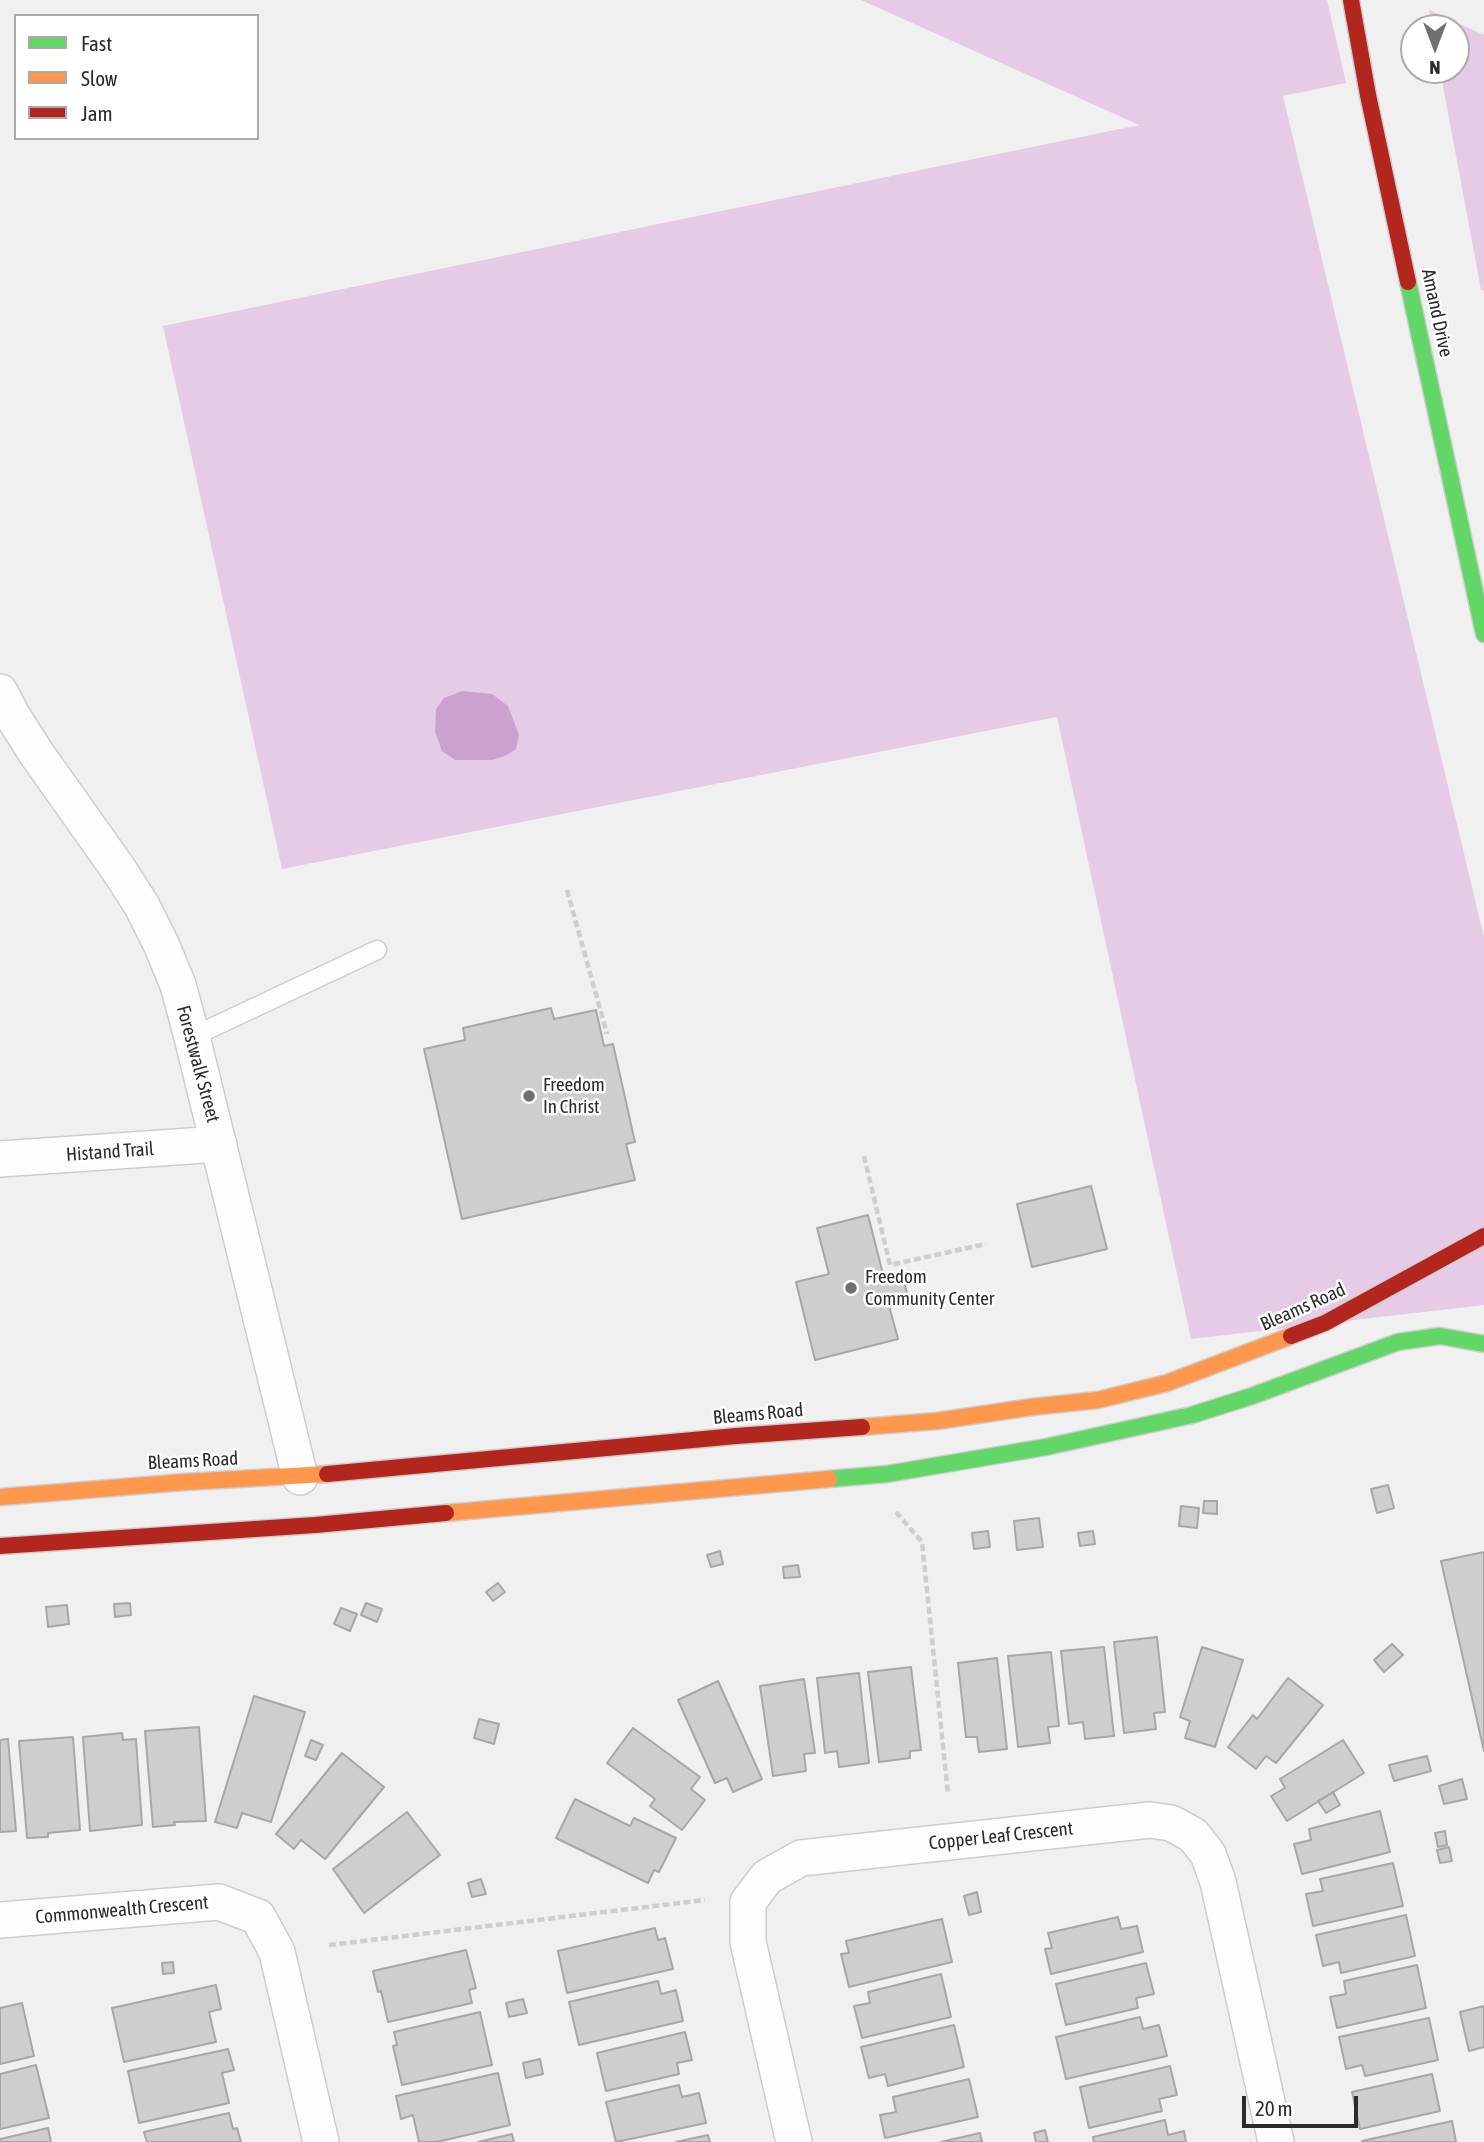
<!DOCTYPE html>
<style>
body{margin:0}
#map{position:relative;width:1484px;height:2142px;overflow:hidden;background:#f1f0f1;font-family:"Asap Condensed",sans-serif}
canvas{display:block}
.legend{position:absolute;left:14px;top:14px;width:245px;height:126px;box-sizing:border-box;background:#fff;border:2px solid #abaaab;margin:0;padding:9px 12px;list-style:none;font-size:21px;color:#2c2b2c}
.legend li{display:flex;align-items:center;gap:14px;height:35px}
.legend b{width:35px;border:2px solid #abaaab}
.north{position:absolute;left:1400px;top:14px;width:70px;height:70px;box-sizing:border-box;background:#fff;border:2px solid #abaaab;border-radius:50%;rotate:180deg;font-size:19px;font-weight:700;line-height:28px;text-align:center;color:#2c2b2c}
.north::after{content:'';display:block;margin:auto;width:24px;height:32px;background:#717071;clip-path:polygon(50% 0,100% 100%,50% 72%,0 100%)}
.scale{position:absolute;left:1242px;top:2096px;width:116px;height:32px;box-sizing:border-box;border:4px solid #2c2b2c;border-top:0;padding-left:9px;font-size:21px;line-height:24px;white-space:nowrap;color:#2c2b2c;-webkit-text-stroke:5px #fff;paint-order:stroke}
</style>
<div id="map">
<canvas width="1484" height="2142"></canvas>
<ul class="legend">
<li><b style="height:9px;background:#63d668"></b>Fast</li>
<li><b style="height:9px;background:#ff974d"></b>Slow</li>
<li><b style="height:9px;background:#b3261e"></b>Jam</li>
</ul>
<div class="north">N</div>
<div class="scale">20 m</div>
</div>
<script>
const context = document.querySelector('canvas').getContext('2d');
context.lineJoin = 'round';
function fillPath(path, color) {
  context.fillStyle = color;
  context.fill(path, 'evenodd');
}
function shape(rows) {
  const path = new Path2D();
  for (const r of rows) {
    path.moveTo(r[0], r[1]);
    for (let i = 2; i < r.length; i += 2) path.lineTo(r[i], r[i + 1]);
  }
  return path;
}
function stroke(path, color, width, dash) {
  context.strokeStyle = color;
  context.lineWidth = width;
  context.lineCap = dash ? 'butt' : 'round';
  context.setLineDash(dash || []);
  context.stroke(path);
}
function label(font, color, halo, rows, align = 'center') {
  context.font = font + ' "Asap Condensed",sans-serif';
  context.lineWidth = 5;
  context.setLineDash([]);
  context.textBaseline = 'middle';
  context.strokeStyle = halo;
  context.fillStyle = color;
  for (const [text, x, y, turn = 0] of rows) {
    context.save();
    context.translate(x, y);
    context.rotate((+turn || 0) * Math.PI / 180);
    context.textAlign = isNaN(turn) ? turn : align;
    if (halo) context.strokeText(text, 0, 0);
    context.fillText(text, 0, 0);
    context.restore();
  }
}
const green = shape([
 [861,0,1327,0,1346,83,1283,96,1484,937,1484,1305,1191,1339,1057,717,282,869,163,326,1139,125],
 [1429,10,1484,35,1484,291,1481,290,1440,70,1456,70,1456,28,1433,28]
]);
const water = shape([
 [462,691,492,694,508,706,519,735,516,749,507,755,492,760,455,760,442,751,435,732,436,709,444,698]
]);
const building = shape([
 [551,1008,554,1019,596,1010,604,1046,613,1044,635,1142,626,1144,635,1180,462,1219,424,1049,465,1040,463,1028,551,1008],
 [1091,1186,1107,1249,1032,1267,1017,1204,1091,1186],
 [868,1215,884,1278,902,1274,907,1293,887,1298,898,1339,815,1360,796,1282,829,1274,817,1228,868,1215],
 [1388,1485,1394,1508,1377,1513,1371,1489,1388,1485],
 [1204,1501,1217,1501,1217,1514,1203,1513,1204,1501],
 [1181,1506,1199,1508,1197,1528,1179,1526,1181,1506],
 [1039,1518,1043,1547,1017,1550,1014,1521,1039,1518],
 [988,1531,990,1547,974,1549,972,1533,988,1531],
 [1093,1531,1095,1544,1080,1546,1078,1533,1093,1531],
 [720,1551,723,1564,711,1567,707,1555,720,1551],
 [1484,1552,1484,1751,1441,1561,1484,1552],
 [798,1565,800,1577,784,1578,783,1567,798,1565],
 [498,1583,505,1592,493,1601,486,1592,498,1583],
 [130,1603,131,1615,115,1617,114,1604,130,1603],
 [366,1603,382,1609,377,1622,361,1615,366,1603],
 [67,1605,69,1624,48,1627,46,1607,67,1605],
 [341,1608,357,1614,350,1631,334,1624,341,1608],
 [1157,1637,1165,1712,1154,1713,1156,1729,1124,1733,1114,1642,1157,1637],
 [1392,1644,1403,1655,1384,1672,1374,1660,1392,1644],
 [1104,1647,1114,1736,1085,1739,1083,1722,1069,1724,1061,1651,1104,1647],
 [1202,1647,1243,1660,1215,1747,1185,1738,1190,1721,1180,1717,1202,1647],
 [1051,1652,1059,1726,1048,1727,1050,1743,1018,1747,1008,1656,1051,1652],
 [997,1658,1007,1749,979,1752,977,1737,966,1737,958,1663,997,1658],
 [911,1667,921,1750,910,1751,910,1758,879,1762,868,1672,911,1667],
 [859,1673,869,1763,839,1767,837,1751,825,1753,817,1678,859,1673],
 [1288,1678,1323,1705,1276,1763,1266,1756,1256,1769,1228,1747,1253,1715,1257,1719,1288,1678],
 [804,1679,815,1753,804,1754,806,1771,773,1776,760,1686,804,1679],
 [718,1681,762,1779,733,1792,727,1778,715,1783,678,1700,718,1681],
 [254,1696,305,1712,271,1822,242,1813,237,1828,215,1822,254,1696],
 [479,1719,499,1724,494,1744,474,1738,479,1719],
 [199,1727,206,1821,174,1822,175,1825,153,1827,145,1731,199,1727],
 [633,1728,700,1777,691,1789,705,1800,682,1830,650,1806,655,1799,607,1763,633,1728],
 [122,1733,123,1740,136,1739,142,1825,90,1831,83,1737,122,1733],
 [73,1737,80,1830,48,1833,48,1837,27,1838,19,1741,73,1737],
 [8,1739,16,1831,0,1832,0,1740,8,1739],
 [311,1740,323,1745,316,1760,305,1756,311,1740],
 [1343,1740,1364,1773,1287,1821,1271,1796,1285,1788,1280,1779,1343,1740],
 [342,1753,384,1787,325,1859,301,1840,294,1849,276,1834,342,1753],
 [1427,1756,1431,1771,1394,1781,1389,1765,1427,1756],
 [1462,1779,1467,1799,1444,1804,1439,1786,1462,1779],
 [1333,1792,1340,1805,1326,1813,1318,1801,1333,1792],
 [575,1799,630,1826,634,1818,676,1838,659,1872,654,1870,648,1883,556,1838,575,1799],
 [1380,1811,1390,1852,1302,1874,1294,1844,1311,1840,1309,1829,1380,1811],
 [407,1812,440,1855,364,1913,333,1869,407,1812],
 [1445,1831,1447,1845,1438,1847,1435,1833,1445,1831],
 [1449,1847,1452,1861,1440,1863,1437,1850,1449,1847],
 [1393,1863,1403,1906,1313,1926,1306,1894,1323,1891,1320,1879,1393,1863],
 [481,1879,486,1894,472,1897,468,1883,481,1879],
 [977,1892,981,1912,969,1915,964,1896,977,1892],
 [1406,1915,1415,1956,1341,1973,1339,1962,1323,1966,1316,1935,1406,1915],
 [1118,1917,1121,1929,1137,1926,1143,1952,1051,1974,1045,1949,1052,1948,1048,1933,1118,1917],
 [942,1919,952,1962,849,1987,841,1954,849,1953,846,1941,942,1919],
 [655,1928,658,1940,665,1938,673,1969,567,1993,558,1951,655,1928],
 [466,1950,476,1988,469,1990,472,2003,388,2022,381,1991,378,1992,373,1971,466,1950],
 [173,1962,174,1973,163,1974,162,1963,173,1962],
 [1146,1963,1154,1994,1136,1998,1138,2008,1066,2025,1056,1984,1146,1963],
 [1417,1965,1426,2008,1337,2028,1330,1997,1346,1994,1344,1981,1417,1965],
 [941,1974,951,2017,862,2038,854,2006,870,2003,868,1992,941,1974],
 [658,1981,661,1994,676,1990,683,2021,579,2045,569,2002,658,1981],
 [216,1985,221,2009,209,2012,216,2042,124,2062,112,2008,216,1985],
 [523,1999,527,2013,509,2017,506,2003,523,1999],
 [22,2003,34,2056,0,2064,0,2008,22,2003],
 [1484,2006,1484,2047,1469,2051,1460,2012,1484,2006],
 [480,2012,492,2065,402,2085,393,2046,397,2045,394,2032,480,2012],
 [1140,2017,1143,2029,1159,2025,1167,2056,1066,2079,1056,2037,1140,2017],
 [1429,2018,1438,2060,1365,2076,1362,2065,1346,2069,1339,2037,1429,2018],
 [954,2025,964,2067,888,2086,885,2074,869,2078,861,2047,954,2025],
 [685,2032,692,2060,677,2063,679,2074,606,2091,597,2053,685,2032],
 [228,2049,234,2070,222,2073,229,2103,139,2123,128,2071,228,2049],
 [540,2059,543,2074,526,2078,523,2063,540,2059],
 [36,2065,49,2118,0,2129,0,2074,36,2065],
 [1170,2066,1177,2095,1159,2099,1162,2111,1089,2128,1080,2087,1170,2066],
 [498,2073,510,2125,437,2142,419,2142,413,2115,401,2119,396,2096,498,2073],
 [1432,2074,1440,2111,1360,2129,1352,2092,1432,2074],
 [969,2079,978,2117,885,2138,880,2115,896,2112,893,2097,969,2079],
 [679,2085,682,2097,699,2093,706,2123,616,2142,606,2102,679,2085],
 [229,2113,233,2129,237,2128,241,2142,147,2142,144,2132,229,2113],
 [1165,2120,1168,2135,1184,2131,1186,2142,1094,2142,1093,2137,1165,2120],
 [1452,2121,1456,2142,1363,2142,1362,2141,1452,2121],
 [48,2128,51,2142,0,2142,0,2139,48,2128],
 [1045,2130,1048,2142,1036,2142,1034,2133,1045,2130],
 [980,2133,982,2142,941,2142,980,2133],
 [512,2134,514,2142,478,2142,512,2134],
 [708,2135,710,2142,676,2142,708,2135]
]);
const path = shape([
 [567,890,607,1034],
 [864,1156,890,1265,986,1244],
 [896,1512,922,1542,948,1794],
 [329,1945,705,1900]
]);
const lane = shape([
 [192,1037,377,950]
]);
const street = shape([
 [0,692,12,715,36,753,119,870,142,906,161,944,178,985,192,1037,300,1477],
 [0,1159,219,1144],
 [0,1920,219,1902,258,1917,277,1952,321,2142],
 [794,2142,748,1942,748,1902,767,1877,801,1858,1150,1820,1171,1823,1193,1835,1208,1854,1218,1882,1276,2142]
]);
const fast = shape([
 [1408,282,1484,634],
 [829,1479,887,1474,1046,1447,1192,1415,1252,1396,1398,1342,1440,1336,1484,1344]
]);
const slow = shape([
 [862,1427,937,1421,1032,1407,1098,1400,1167,1383,1291,1336],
 [0,1497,185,1482,327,1474],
 [446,1513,829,1479]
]);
const jam = shape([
 [1351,0,1368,95,1408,282],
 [1291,1336,1325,1323,1484,1236],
 [327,1474,736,1436,862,1427],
 [0,1546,315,1525,446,1513]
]);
const markers = [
 [529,1096,7,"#717071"],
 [851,1288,7,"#717071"]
];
const streetNames = [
 ["Amand Drive",1437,313,78],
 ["Forestwalk Street",198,1064,75],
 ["Histand Trail",110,1152,-4],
 ["Bleams Road",1303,1307,-24],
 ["Bleams Road",758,1414,-5],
 ["Bleams Road",193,1461,-3],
 ["Copper Leaf Crescent",1001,1836,-6],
 ["Commonwealth Crescent",122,1910,-5]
];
const poiNames = [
 ["Freedom",543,1085],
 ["In Christ",543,1107],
 ["Freedom",865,1277],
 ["Community Center",865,1299]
];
fillPath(green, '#e6cbe7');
fillPath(water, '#cba2cd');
fillPath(building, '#cecece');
stroke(building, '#a8a7a8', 2);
stroke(lane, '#cecdce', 21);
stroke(street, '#cecdce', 38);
stroke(fast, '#cecdce', 19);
stroke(slow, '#cecdce', 19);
stroke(jam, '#cecdce', 19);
stroke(path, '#cfcecf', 4.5, [7, 3.5]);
stroke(lane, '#fdfdfd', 18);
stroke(street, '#fdfdfd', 35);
stroke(fast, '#63d668', 16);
stroke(slow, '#ff974d', 16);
stroke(jam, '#b3261e', 16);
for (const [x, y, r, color] of markers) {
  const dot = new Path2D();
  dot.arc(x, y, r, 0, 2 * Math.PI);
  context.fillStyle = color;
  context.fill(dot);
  stroke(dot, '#fff', 2.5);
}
label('19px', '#2c2b2c', '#fff', streetNames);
label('19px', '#2c2b2c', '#fff', poiNames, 'left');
</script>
